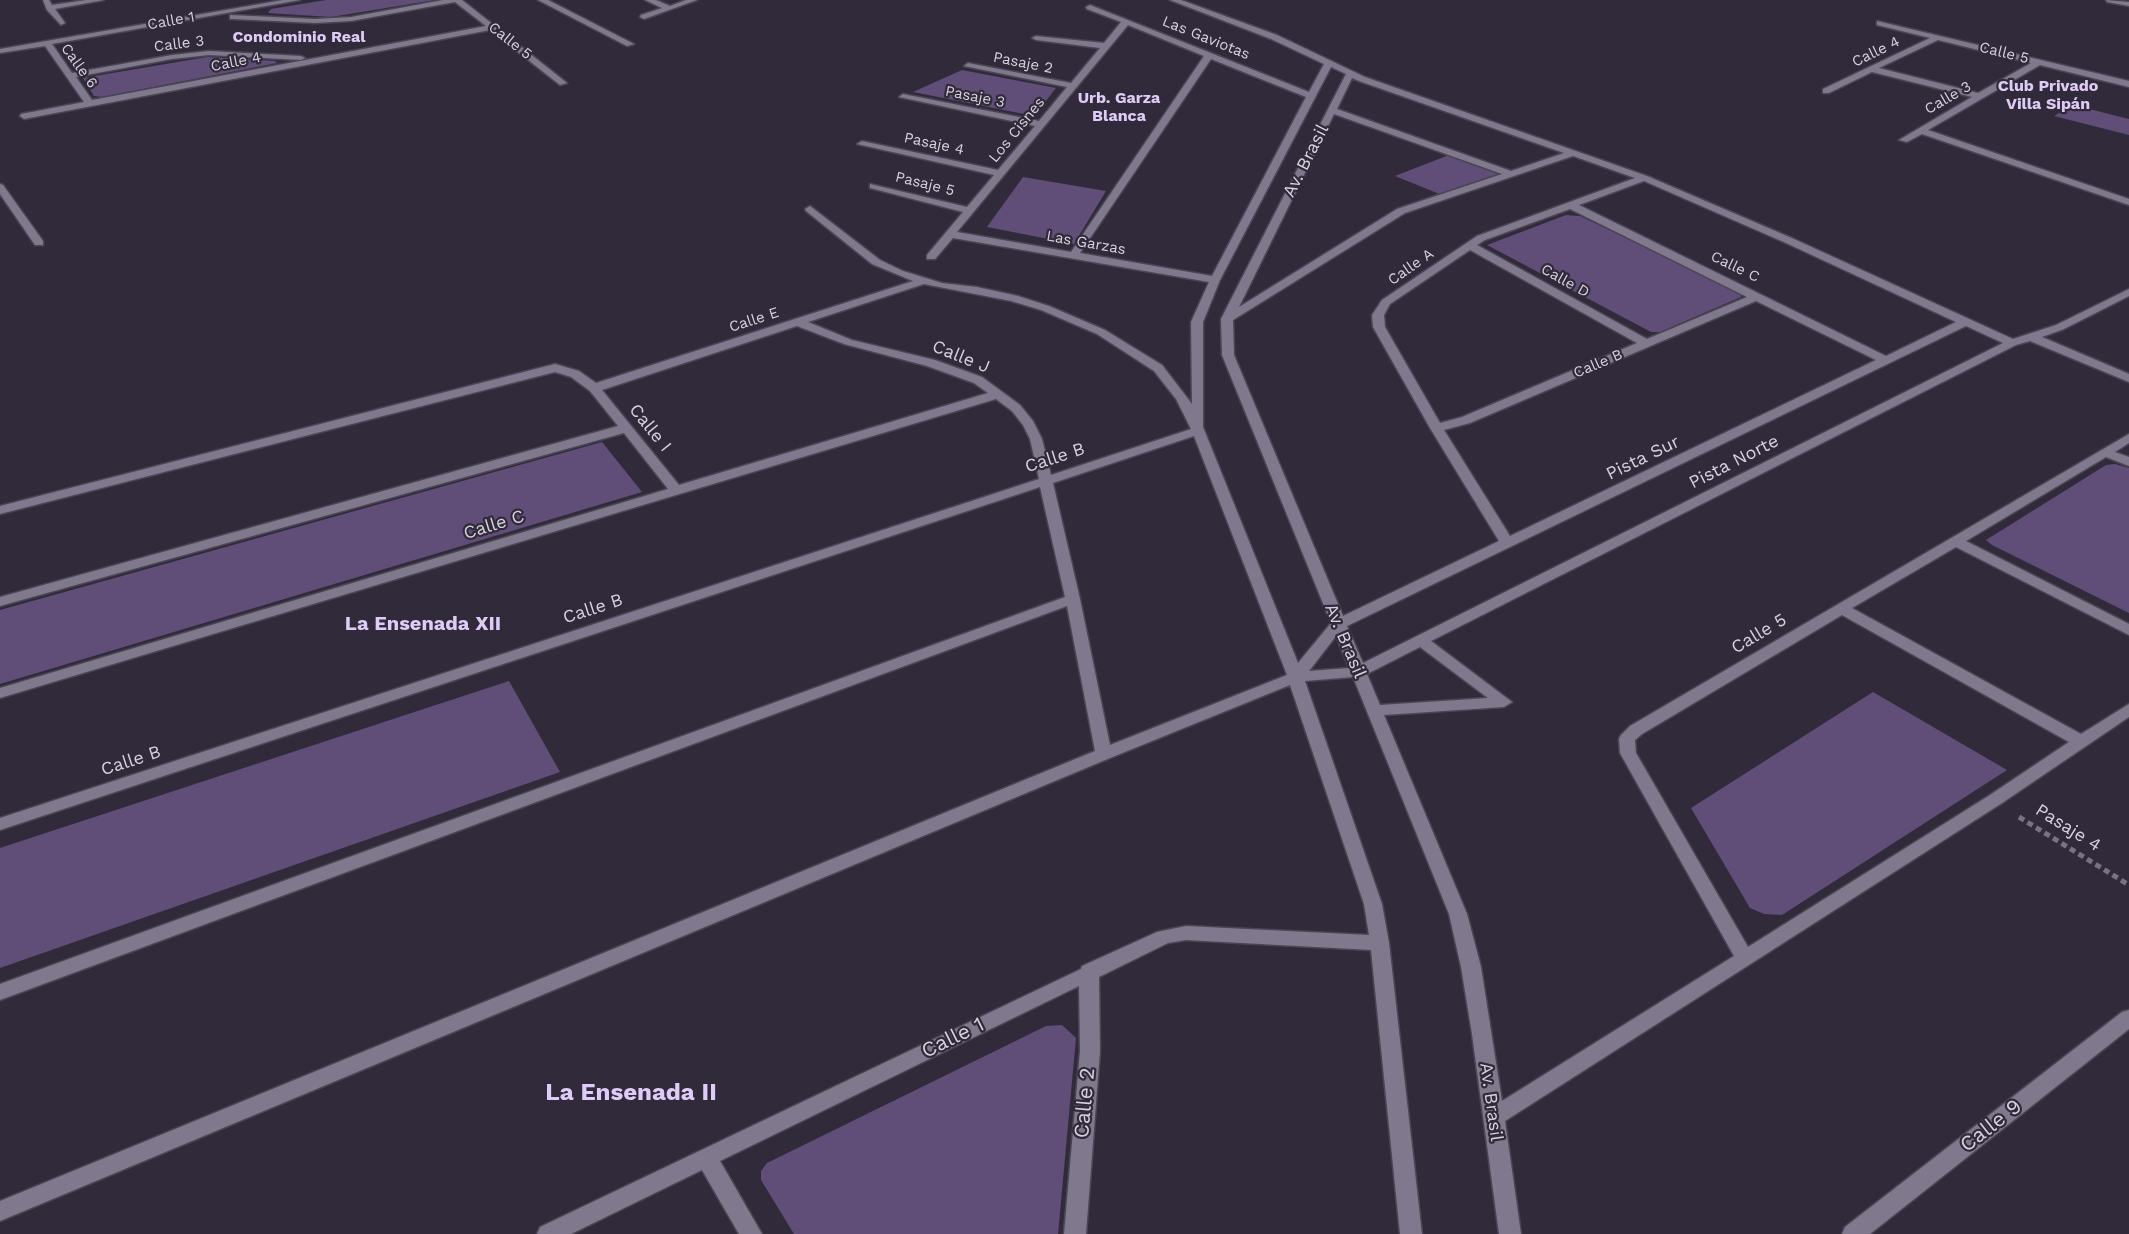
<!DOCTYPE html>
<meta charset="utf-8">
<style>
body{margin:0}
canvas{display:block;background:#312a3b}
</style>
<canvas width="2129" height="1234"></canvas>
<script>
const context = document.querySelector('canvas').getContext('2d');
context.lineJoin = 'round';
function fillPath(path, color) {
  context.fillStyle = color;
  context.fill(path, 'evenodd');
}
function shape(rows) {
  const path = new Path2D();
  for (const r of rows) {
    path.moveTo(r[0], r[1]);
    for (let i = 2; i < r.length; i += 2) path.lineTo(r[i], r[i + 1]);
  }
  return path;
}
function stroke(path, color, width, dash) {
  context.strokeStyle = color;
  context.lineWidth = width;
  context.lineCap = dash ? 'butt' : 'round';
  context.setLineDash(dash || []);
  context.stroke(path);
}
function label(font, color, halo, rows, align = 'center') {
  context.font = font + ' "Work Sans",sans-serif';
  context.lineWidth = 4.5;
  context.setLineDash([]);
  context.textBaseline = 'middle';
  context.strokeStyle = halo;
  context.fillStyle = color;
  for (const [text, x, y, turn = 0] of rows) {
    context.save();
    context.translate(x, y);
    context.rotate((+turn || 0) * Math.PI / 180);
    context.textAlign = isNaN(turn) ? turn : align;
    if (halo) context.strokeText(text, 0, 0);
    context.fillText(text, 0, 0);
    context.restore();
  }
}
const green = shape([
 [326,0,435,0,331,17,268,13,271,9],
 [207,57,275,61,277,63,102,97,94,96,83,78],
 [962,70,1056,88,1034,116,913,92],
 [2073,105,2129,119,2129,135,2054,116],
 [1449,155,1502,173,1442,195,1395,176],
 [1023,177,1106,191,1074,244,987,227],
 [1566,215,1580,216,1735,290,1741,294,1741,297,1660,332,1651,332,1487,245],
 [602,442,642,492,0,684,0,610],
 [2115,464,2129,468,2129,613,1992,545,1986,540,2106,465],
 [509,681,560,772,0,968,0,848],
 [1873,692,2007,770,1782,915,1764,914,1750,908,1691,808],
 [1062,1025,1076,1038,1058,1234,794,1234,761,1180,761,1171,767,1163,1046,1026]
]);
const path = shape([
 [2019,817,2129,885]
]);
const minor = shape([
 [43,0,49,0,52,5,86,0,104,0,55,9,65,23,61,25,47,10,43,0],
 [283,0,300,0,52,44,72,73,172,55,209,51,301,56,305,58,301,60,209,55,172,59,76,77,92,100,486,26,455,2,351,21,315,23,233,19,230,19,230,15,315,19,351,17,443,0,462,0,567,83,560,85,490,30,24,119,20,116,21,114,84,102,45,46,0,53,0,49,283,0],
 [538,0,548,0,634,44,627,46,538,0],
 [645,0,656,0,670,6,686,0,697,0,644,19,640,17,641,15,662,8,645,0],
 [1170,0,1181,0,1277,35,1365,77,1647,176,1794,239,2013,339,2056,325,2129,289,2129,296,2064,329,2042,337,2129,374,2129,382,2030,341,2016,345,1431,641,1512,702,1504,707,1384,715,1467,914,1481,967,1502,1101,1734,956,1620,753,1619,739,1621,735,1630,726,2129,434,2129,443,2115,452,2129,457,2129,466,2106,457,1966,541,2129,624,2129,635,1956,547,1852,608,2081,734,2129,704,2129,717,2002,803,1505,1121,1521,1234,1499,1234,1472,1034,1461,967,1449,914,1353,677,1305,681,1382,904,1389,943,1422,1234,1400,1234,1371,950,1186,940,1168,943,1099,977,1100,1051,1086,1234,1064,1234,1080,1051,1079,986,720,1161,762,1234,739,1234,702,1170,571,1234,537,1234,540,1227,1081,969,1082,966,1157,932,1186,926,1369,935,1364,904,1290,685,1110,758,0,1221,0,1201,1095,751,1067,606,0,1000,0,984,1065,597,1040,487,0,830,0,818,1039,479,1030,439,1023,425,1012,411,996,399,0,698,0,688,668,489,624,433,0,606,0,597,618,426,590,391,571,377,555,372,0,514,0,506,555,364,579,371,596,383,913,281,872,264,806,211,805,209,810,206,880,260,903,271,942,283,977,287,1018,296,1049,306,1105,330,1162,365,1192,404,1191,322,1209,282,953,238,935,259,927,259,927,255,963,212,870,188,870,184,967,207,994,175,857,144,862,141,998,170,1035,126,899,97,903,94,1039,121,1067,87,964,66,968,63,1071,83,1100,48,1036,40,1032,38,1036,36,1104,43,1121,22,1087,9,1086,7,1090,5,1309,92,1324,64,1271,39,1170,0],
 [1128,25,1204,56,1071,252,957,232,1128,25],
 [1211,59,1306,97,1212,276,1080,253,1211,59],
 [1331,67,1346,74,1221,319,1222,355,1331,623,1298,663,1203,427,1203,322,1220,280,1331,67],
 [1352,78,1359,81,1564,153,1511,171,1337,109,1352,78],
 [1334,114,1502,174,1397,209,1239,307,1334,114],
 [1573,156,1635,178,1477,236,1382,300,1372,315,1373,327,1430,428,1499,541,1343,616,1234,355,1233,320,1405,213,1573,156],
 [1644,181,1786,243,1956,322,1886,356,1579,205,1644,181],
 [1570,209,1747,297,1647,339,1477,245,1485,240,1570,209],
 [1470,250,1637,343,1462,417,1440,423,1385,327,1384,315,1390,304,1470,250],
 [924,284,1011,301,1041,310,1097,334,1154,371,1176,399,1191,429,1051,475,1042,439,1033,421,1020,405,982,377,935,360,852,340,808,322,924,284],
 [1756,301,1876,360,1510,536,1444,430,1470,423,1756,301],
 [797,326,844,344,927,366,974,383,988,393,679,485,602,390,797,326],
 [1966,326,2003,343,1363,663,1347,626,1966,326],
 [1194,436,1287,675,1110,745,1080,599,1053,483,1194,436],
 [1842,615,2069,742,1990,795,1748,947,1636,753,1635,740,1642,734,1842,615],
 [1336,636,1349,668,1309,671,1336,636],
 [1420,647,1488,698,1380,705,1367,674,1420,647],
 [2106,0,2129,2,2129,6,2107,2,2106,0],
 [1877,21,2129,81,2129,87,2040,65,1928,130,2129,199,2129,205,1922,134,1907,142,1899,140,1972,97,1872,72,1829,93,1823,93,1823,89,1930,38,1877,25,1877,21],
 [1938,40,2031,63,1978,93,1879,68,1938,40],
 [0,184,3,185,43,241,43,245,35,245,0,194,0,184],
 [2129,1010,2129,1029,1870,1234,1842,1234,1845,1227,2122,1012,2129,1010]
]);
const farStreetnames = [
 ["Calle 1",171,21,-10],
 ["Las Gaviotas",1206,38,22],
 ["Calle 5",510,41,38],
 ["Calle 3",179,44,-7],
 ["Calle 4",1876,52,-26],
 ["Calle 5",2004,53,14],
 ["Calle 4",236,62,-11],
 ["Pasaje 2",1023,63,11],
 ["Calle 6",79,66,54],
 ["Pasaje 3",975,97,11],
 ["Calle 3",1948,98,-30],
 ["Los Cisnes",1017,130,-51],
 ["Pasaje 4",934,144,12],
 ["Pasaje 5",925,184,14],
 ["Las Garzas",1086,243,10],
 ["Calle A",1411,267,-35],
 ["Calle C",1735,267,26],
 ["Calle D",1565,281,29],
 ["Calle E",754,320,-18],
 ["Calle B",1598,364,-23]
];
const farNeighbourhoodnames = [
 ["Condominio Real",299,37],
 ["Club Privado",2048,86],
 ["Villa Sipán",2048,104],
 ["Urb. Garza",1119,98],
 ["Blanca",1119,116]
];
const streetNames = [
 ["Av. Brasil",1306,161,-63],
 ["Calle J",961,357,22],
 ["Calle I",650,428,51],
 ["Calle B",1055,458,-18],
 ["Pista Sur",1643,458,-26],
 ["Pista Norte",1734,462,-27],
 ["Calle C",494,525,-17],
 ["Calle B",593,609,-18],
 ["Calle 5",1759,634,-31],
 ["Av. Brasil",1345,641,67],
 ["Calle B",131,761,-18],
 ["Pasaje 4",2068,828,32],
 ["Av. Brasil",1491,1102,82]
];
const neighbourhoodNames = [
 ["La Ensenada XII",423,624]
];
const nearStreetnames = [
 ["Calle 1",953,1038,-26],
 ["Calle 2",1085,1103,-85],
 ["Calle 9",1991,1126,-38]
];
const nearNeighbourhoodnames = [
 ["La Ensenada II",631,1093]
];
fillPath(green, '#604d78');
stroke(minor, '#4a4553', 3);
stroke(path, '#787381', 5, [6, 4]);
fillPath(minor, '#80788c');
label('15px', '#d6d2dd', '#312a3b', farStreetnames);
label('bold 16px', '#deccf6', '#312a3b', farNeighbourhoodnames);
label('18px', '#d6d2dd', '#312a3b', streetNames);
label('bold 20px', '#deccf6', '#312a3b', neighbourhoodNames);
label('21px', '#d6d2dd', '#312a3b', nearStreetnames);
label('bold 24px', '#deccf6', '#312a3b', nearNeighbourhoodnames);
</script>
